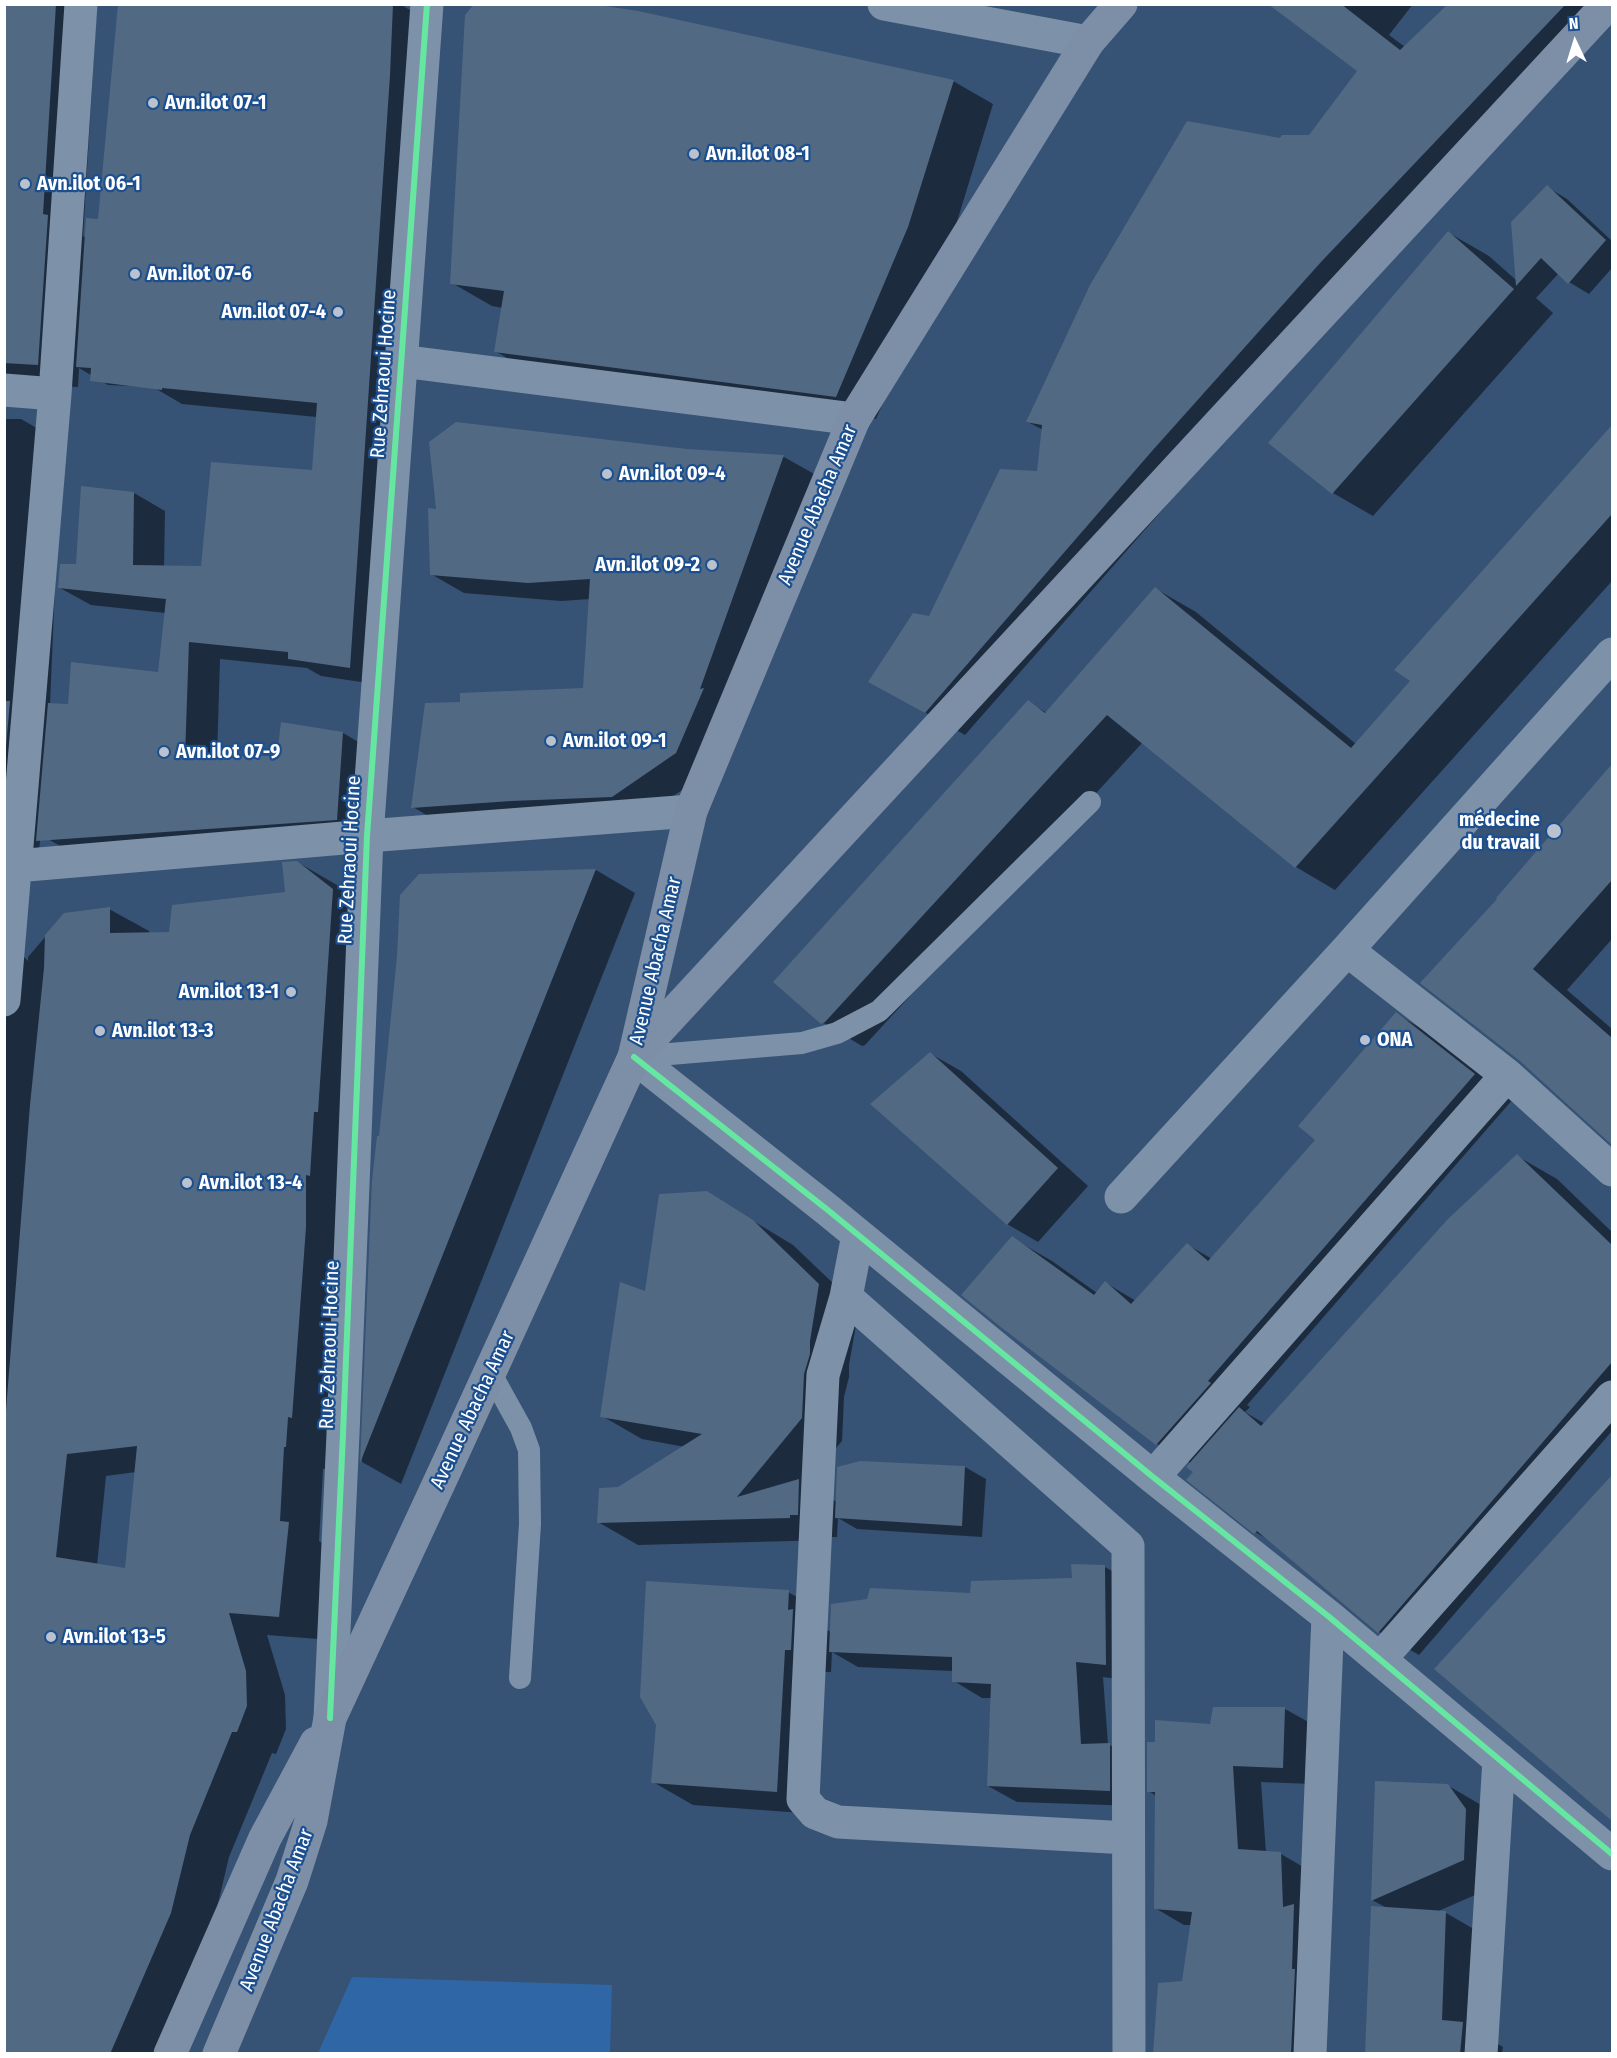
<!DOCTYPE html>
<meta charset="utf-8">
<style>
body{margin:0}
#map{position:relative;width:1617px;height:2058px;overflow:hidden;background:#365274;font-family:"Fira Sans Condensed",sans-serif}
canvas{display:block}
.frame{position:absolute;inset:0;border:6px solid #fff;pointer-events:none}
.north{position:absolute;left:1545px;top:12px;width:60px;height:60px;-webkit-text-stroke:4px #1b4f8f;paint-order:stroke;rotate:356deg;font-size:16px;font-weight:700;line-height:24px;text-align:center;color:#fff}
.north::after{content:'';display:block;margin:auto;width:21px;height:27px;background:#fff;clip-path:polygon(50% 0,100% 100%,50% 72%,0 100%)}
</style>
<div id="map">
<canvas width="1617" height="2058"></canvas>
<div class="frame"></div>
<div class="north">N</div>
</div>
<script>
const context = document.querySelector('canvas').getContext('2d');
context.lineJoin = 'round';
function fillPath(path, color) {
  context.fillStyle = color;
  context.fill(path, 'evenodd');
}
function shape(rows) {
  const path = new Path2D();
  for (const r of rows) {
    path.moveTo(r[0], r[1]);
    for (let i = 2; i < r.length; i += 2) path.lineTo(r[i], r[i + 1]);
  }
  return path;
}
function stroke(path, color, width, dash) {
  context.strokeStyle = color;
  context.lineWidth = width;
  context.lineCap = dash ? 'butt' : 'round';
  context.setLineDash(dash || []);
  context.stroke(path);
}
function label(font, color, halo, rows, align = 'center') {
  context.font = font + ' "Fira Sans Condensed",sans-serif';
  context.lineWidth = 4.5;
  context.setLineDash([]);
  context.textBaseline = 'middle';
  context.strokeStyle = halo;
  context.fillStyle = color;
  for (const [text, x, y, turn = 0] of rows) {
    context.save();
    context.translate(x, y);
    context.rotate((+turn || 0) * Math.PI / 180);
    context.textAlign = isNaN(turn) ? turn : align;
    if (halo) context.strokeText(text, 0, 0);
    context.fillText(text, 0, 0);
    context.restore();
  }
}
const green = shape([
 [352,1977,612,1985,610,2053,318,2053]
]);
const shadow = shape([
 [4,4,97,4,83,236,86,238,99,220,119,4,400,4,423,18,381,685,321,676,307,668,220,659,217,757,279,757,343,733,374,751,367,837,79,857,48,839,42,820,38,861,4,872,4,419,21,419,61,442,50,705,70,706,160,674,166,613,91,605,60,588,134,493,165,511,164,567,202,567,313,471,317,417,182,404,153,387,108,385,79,368,78,387,4,383],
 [1271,4,1413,4,1389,35,1405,47,1451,4,1606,4,965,735,910,704,930,618,1038,473,1043,430,1028,422,1281,140,1310,136,1359,71],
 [953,81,993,104,948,251,876,419,535,374,495,351,503,308,492,306,452,283],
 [1547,187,1567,199,1612,241,1612,268,1589,294,1569,282,1559,273,1536,298,1553,313,1373,516,1333,493,1449,233,1489,256,1517,281],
 [1612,427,1612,581,1335,890,1296,867,1143,742,865,1045,862,1046,822,1022,1028,702,1047,713,1156,589,1196,612,1356,744,1412,681,1396,670],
 [686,450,784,457,816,475,709,772,645,815,445,826,413,807,461,704,584,689,590,599,561,601,464,593,431,574,438,511],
 [1612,766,1612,939,1567,990,1612,1029,1612,1143,1520,1060,1498,898],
 [297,862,337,885,372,913,325,1469,323,1469,319,1541,328,1546,318,1639,267,1635,285,1695,286,1729,276,1754,272,1753,229,1857,210,1937,159,2054,4,2054,4,940,11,943,28,961,28,957,65,914,109,909,149,931,149,934,171,934,287,893],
 [136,1472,126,1570,97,1565,106,1476],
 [596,870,635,893,401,1484,362,1462,373,1180,420,875],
 [1396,1014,1436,1037,1514,1098,1247,1405,1250,1407,1245,1412,1265,1424,1517,1156,1557,1179,1612,1232,1612,1431,1419,1655,1379,1632,1273,1542,1255,1532,1195,1472,1192,1464,1157,1444,1012,1238,1052,1261,1097,1293,1106,1283,1136,1301,1188,1245,1212,1259,1318,1140],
 [931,1054,961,1071,1088,1186,1038,1242,1007,1224],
 [707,1193,793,1245,859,1308,849,1365,849,1377,844,1397,842,1441,806,1484,837,1502,860,1462,965,1467,986,1479,982,1537,857,1529,838,1518,837,1537,830,1537,830,1540,638,1545,598,1522,619,1488,685,1447,642,1439,602,1416,646,1293],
 [1612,1477,1612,1819,1436,1669],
 [1105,1567,1133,1583,1134,1681,1103,1677,1108,1744,1137,1761,1138,1806,1017,1802,988,1786,992,1698,982,1698,954,1681,953,1671,858,1667,832,1652,831,1672,825,1672,816,1814,693,1805,653,1782,788,1592,828,1615,827,1630,831,1632,971,1595,1074,1579],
 [1214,1708,1285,1709,1314,1725,1312,1784,1261,1782,1266,1853,1281,1854,1310,1871,1320,2054,1154,2054,1183,1982,1192,1925,1184,1925,1155,1908,1156,1796,1149,1791,1156,1743,1211,1726],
 [1447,1785,1488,1809,1503,1883,1436,1912,1446,1913,1486,1936,1482,2035,1503,2047,1502,2054,1367,2054,1387,1908,1372,1900]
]);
const building = shape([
 [4,4,56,4,43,214,48,215,38,365,4,363],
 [118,4,393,4,390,75,350,668,288,659,288,652,189,642,185,756,277,756,281,722,343,732,337,820,36,841,48,703,68,704,71,662,158,672,166,599,58,588,60,564,76,564,81,486,134,492,133,565,201,566,211,462,312,470,317,403,162,388,162,390,90,381,91,368,76,367,86,218,98,219],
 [474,4,592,4,638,11,954,80,908,227,836,397,494,352,504,291,450,284,465,15],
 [1268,4,1341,4,1400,50,1448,4,1566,4,1321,262,1152,451,925,713,868,682,913,613,929,616,1000,469,1037,471,1042,425,1026,422,1090,285,1187,121,1280,138,1282,135,1309,135,1357,71],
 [1547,185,1606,240,1568,284,1541,258,1516,286,1511,222],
 [1448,231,1514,289,1332,494,1268,443],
 [456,422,687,449,784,455,700,689,704,688,676,753,612,797,511,801,411,808,425,703,460,702,460,693,583,688,590,579,528,583,430,575,428,508,436,509,429,442],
 [1612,425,1612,514,1295,868,1107,715,825,1022,821,1024,773,982,1028,700,1045,713,1155,587,1351,748,1410,681,1394,670],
 [4,701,10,701,4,770],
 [1612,764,1612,880,1533,969,1612,1038,1612,1145,1520,1061,1420,983,1497,899,1496,898],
 [297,861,333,889,318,1112,314,1112,310,1176,306,1175,306,1227,292,1418,288,1417,286,1447,284,1447,280,1521,289,1522,279,1617,229,1613,246,1671,247,1706,237,1732,232,1732,190,1835,171,1913,110,2054,4,2054,4,1436,30,1105,44,968,45,935,64,913,110,907,110,933,169,932,172,905,285,892,282,862],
 [137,1446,125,1568,56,1557,67,1454],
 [596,869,360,1463,372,1180,377,1136,379,1136,397,956,400,895,419,874],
 [1396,1012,1475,1074,1208,1381,1211,1383,1156,1445,1002,1328,961,1295,1012,1236,1094,1295,1105,1281,1131,1304,1187,1243,1208,1261,1315,1140,1298,1126],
 [930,1052,1058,1168,1007,1225,870,1104],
 [1517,1154,1612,1245,1612,1362,1378,1633,1257,1531,1254,1534,1186,1480,1193,1472,1186,1467,1239,1407,1261,1426,1448,1219],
 [707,1191,753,1220,819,1284,810,1341,810,1354,804,1374,802,1418,737,1497,799,1479,798,1515,790,1515,790,1518,597,1523,599,1488,618,1487,702,1434,600,1417,620,1282,645,1291,659,1194],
 [860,1461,965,1466,962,1526,835,1518,837,1467],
 [1612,1475,1612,1821,1434,1669],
 [1071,1564,1105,1565,1106,1665,1076,1662,1081,1744,1110,1743,1110,1791,987,1786,991,1684,952,1682,952,1657,829,1652,831,1604,867,1599,870,1588,970,1593,971,1581,1072,1578],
 [646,1581,789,1590,788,1610,793,1609,791,1650,785,1650,777,1792,651,1783,656,1725,640,1697],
 [1213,1707,1285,1707,1283,1768,1233,1766,1238,1849,1281,1852,1283,1907,1294,1904,1292,1969,1295,1969,1291,2054,1153,2054,1158,1983,1182,1981,1192,1912,1154,1909,1155,1792,1147,1792,1147,1742,1155,1742,1155,1720,1210,1724],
 [1375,1781,1448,1784,1466,1809,1464,1860,1371,1901],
 [1371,1906,1446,1911,1442,2020,1463,2022,1460,2054,1365,2054]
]);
const service = shape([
 [634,1057,802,1043,837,1033,879,1011,1090,802],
 [490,1372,521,1428,529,1450,530,1524,520,1678]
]);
const minor = shape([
 [884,4,1088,42],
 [401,361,854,419],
 [4,390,55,394],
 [4,867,367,836,691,811],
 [1347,950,1507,1075,1612,1170],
 [4,1000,55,394,81,4],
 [634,1057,829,1211,1153,1477,1328,1616,1612,1854],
 [1121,1197,1347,950,1612,654],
 [858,1235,846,1297,1128,1546,1129,2051],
 [846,1297,823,1375,803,1799,815,1813,838,1822,1128,1838],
 [1153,1477,1507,1075],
 [1380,1659,1612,1397],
 [1310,2054,1328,1616],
 [1481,2054,1499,1759]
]);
const tertiary = shape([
 [330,1718,343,1434,367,836,427,4]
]);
const primary = shape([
 [635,1055,1608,4],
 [170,2054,265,1838,316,1743],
 [219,2054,292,1881,311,1821,330,1718,446,1468,634,1057,691,811,854,419,1088,42,1121,4]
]);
const cycleway = shape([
 [634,1057,829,1211,1153,1477,1328,1616,1612,1854],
 [330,1718,343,1434,367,836,427,4]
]);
const markers = [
 [153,103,6,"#b9c2ce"],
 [694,154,6,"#b9c2ce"],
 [25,184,6,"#b9c2ce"],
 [135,274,6,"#b9c2ce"],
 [338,312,6,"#b9c2ce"],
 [607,474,6,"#b9c2ce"],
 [712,565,6,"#b9c2ce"],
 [551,741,6,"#b9c2ce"],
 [164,752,6,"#b9c2ce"],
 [1554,831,8,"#b9c2ce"],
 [291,992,6,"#b9c2ce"],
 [100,1031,6,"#b9c2ce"],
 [1365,1040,6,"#b9c2ce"],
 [187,1183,6,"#b9c2ce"],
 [51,1637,6,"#b9c2ce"]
];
const poiNames = [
 ["Avn.ilot 07-1",165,103],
 ["Avn.ilot 08-1",706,154],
 ["Avn.ilot 06-1",37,184],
 ["Avn.ilot 07-6",147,274],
 ["Avn.ilot 07-4",326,312,"right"],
 ["Avn.ilot 09-4",619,474],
 ["Avn.ilot 09-2",700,565,"right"],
 ["Avn.ilot 09-1",563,741],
 ["Avn.ilot 07-9",176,752],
 ["médecine",1540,820,"right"],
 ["du travail",1540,843,"right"],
 ["Avn.ilot 13-1",279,992,"right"],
 ["Avn.ilot 13-3",112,1031],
 ["ONA",1377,1040],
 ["Avn.ilot 13-4",199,1183],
 ["Avn.ilot 13-5",63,1637]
];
const streetNames = [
 ["Rue Zehraoui Hocine",384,374,-86],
 ["Avenue Abacha Amar",818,505,-67],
 ["Rue Zehraoui Hocine",350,860,-87],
 ["Avenue Abacha Amar",656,961,-77],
 ["Rue Zehraoui Hocine",330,1345,-88],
 ["Avenue Abacha Amar",473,1410,-65],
 ["Avenue Abacha Amar",277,1910,-69]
];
fillPath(green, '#2f66a5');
fillPath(shadow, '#0007');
fillPath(building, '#526984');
stroke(service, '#7d92a8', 22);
stroke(minor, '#7d92a8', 33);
stroke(tertiary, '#7d92a8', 33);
stroke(primary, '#7d8ea7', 33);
stroke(cycleway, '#66e7a1', 6);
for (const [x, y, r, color] of markers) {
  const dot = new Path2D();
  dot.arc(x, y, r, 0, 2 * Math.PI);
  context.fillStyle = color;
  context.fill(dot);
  stroke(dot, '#1b4f8f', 2);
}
label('bold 20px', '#fff', '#1b4f8f', poiNames, 'left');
label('20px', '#fff', '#1b4f8f', streetNames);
</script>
